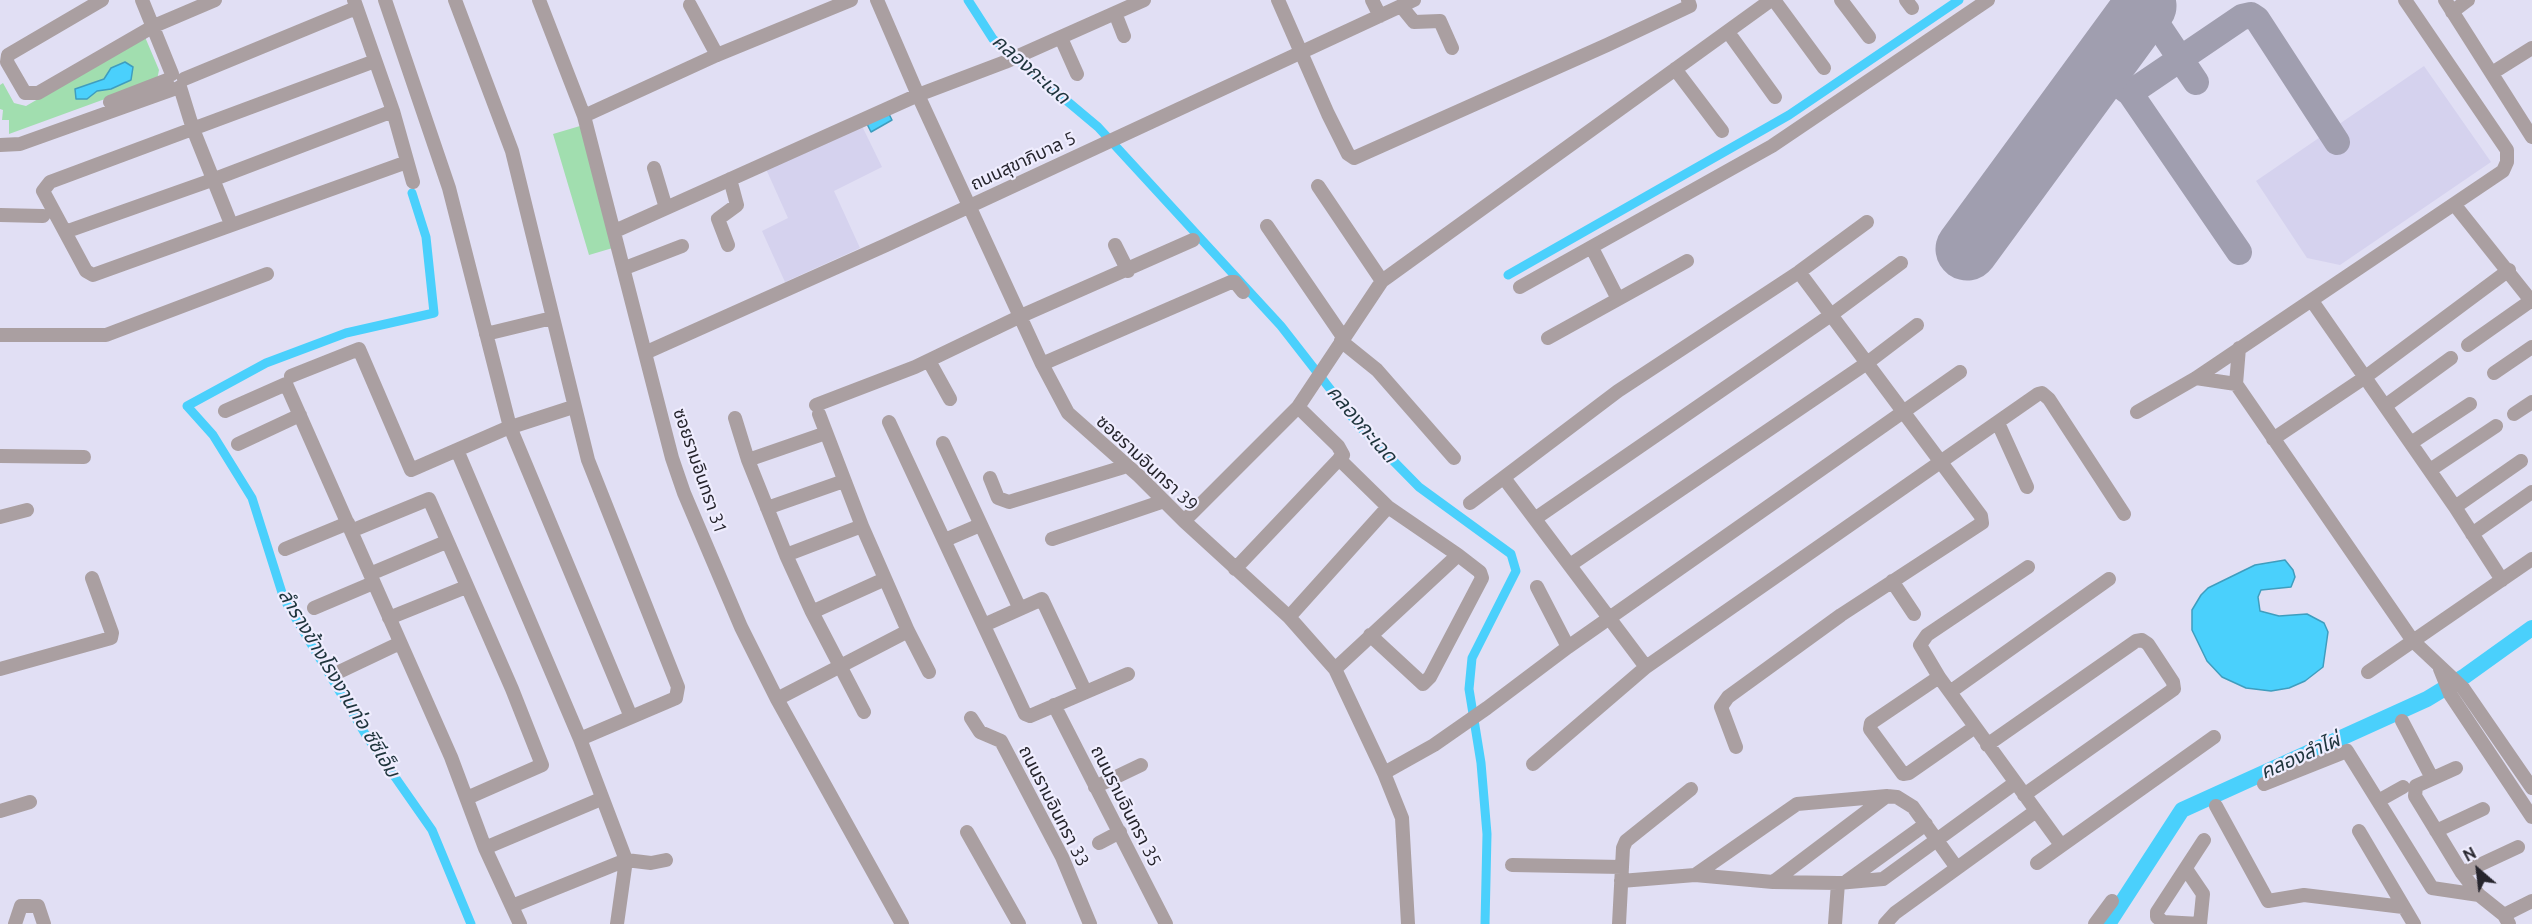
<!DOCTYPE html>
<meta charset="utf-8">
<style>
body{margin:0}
#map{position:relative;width:2532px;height:924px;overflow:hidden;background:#e1dff4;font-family:Ubuntu,sans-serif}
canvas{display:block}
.north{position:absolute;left:2448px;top:840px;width:60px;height:60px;-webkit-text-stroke:4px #efedfe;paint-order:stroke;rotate:332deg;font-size:16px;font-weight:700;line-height:24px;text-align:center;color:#26252d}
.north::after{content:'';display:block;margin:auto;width:21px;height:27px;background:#26252d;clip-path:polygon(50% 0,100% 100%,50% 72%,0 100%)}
</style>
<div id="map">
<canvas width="2532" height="924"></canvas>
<div class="north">N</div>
</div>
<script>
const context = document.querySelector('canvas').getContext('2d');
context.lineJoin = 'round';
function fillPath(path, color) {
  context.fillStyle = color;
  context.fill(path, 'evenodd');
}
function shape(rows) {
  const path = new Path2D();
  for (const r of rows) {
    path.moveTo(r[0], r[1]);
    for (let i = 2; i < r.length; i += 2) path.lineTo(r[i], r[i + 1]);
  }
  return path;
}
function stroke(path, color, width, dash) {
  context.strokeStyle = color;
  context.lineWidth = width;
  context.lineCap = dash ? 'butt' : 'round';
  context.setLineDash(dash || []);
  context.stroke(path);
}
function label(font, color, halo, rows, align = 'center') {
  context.font = font + ' Ubuntu,"Noto Sans Thai",sans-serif';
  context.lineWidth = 4.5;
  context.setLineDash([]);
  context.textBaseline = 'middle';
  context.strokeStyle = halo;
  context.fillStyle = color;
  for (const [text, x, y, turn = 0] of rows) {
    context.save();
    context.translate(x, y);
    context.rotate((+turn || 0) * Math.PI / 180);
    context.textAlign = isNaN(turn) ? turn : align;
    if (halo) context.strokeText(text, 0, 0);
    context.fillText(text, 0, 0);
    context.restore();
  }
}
const built = shape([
 [2424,66,2491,162,2340,265,2307,258,2256,181],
 [861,124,882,167,834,191,860,248,785,282,762,231,788,218,766,169]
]);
const green = shape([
 [145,37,159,70,157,80,9,134,9,120,2,120,3,110,0,109,0,85,3,83,14,103,26,106],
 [580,126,616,247,589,255,553,134]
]);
const water = shape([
 [125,62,133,67,131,80,111,89,97,91,87,99,76,99,75,89,104,79,111,68,125,62],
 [889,114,892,120,871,132,867,124,889,114],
 [2285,560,2293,570,2295,577,2291,587,2261,590,2258,597,2260,611,2279,616,2307,614,2324,623,2328,632,2323,667,2305,681,2289,688,2271,691,2246,688,2222,677,2207,661,2192,630,2192,610,2201,595,2208,588,2255,565,2285,560]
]);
const canal = shape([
 [968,0,993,39,1098,127,1281,326,1359,426,1419,487,1511,554,1516,571,1472,658,1469,689,1481,763,1487,834,1485,924],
 [412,193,426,237,434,313,346,333,266,363,187,406,213,435,252,498,284,599,367,737,432,830,471,924],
 [1508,275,1789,115,1959,0]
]);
const river = shape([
 [2108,924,2182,810,2427,699,2465,676,2532,628]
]);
const taxiway = shape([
 [2145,6,2196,82],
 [2099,70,2130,93],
 [2239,252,2130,93,2242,17,2251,15,2257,19,2337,142]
]);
const runway = shape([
 [1967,249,2145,6]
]);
const minor = shape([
 [102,0,8,55,7,62,25,93,38,93,154,26,215,0],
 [142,0,172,74],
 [354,0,393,111,413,182],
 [385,0,449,188,510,427,631,717],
 [455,0,512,151,588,460,678,687,676,698,580,739],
 [539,0,584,116,672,458,684,493,741,627,777,699,902,924],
 [877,0,918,95,1042,364,1068,413,1139,476,1184,521,1289,617,1335,669,1384,773,1402,818,1408,924],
 [1278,0,1328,114,1348,154,1354,158,1607,45,1690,6,1688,0],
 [1372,0,1380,16],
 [1774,0,1824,68],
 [1841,0,1869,37],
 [1906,0,1912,8],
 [2445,0,2532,137],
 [690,5,717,55],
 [1401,6,1414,22,1440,21,1452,48],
 [2452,12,2468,0],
 [1115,13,1124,36],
 [1728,32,1775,97],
 [1061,38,1077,74],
 [375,61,50,182,43,191,86,271,93,275,407,162],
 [1675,69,1722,131],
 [2492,73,2532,48],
 [184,79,356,8],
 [180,87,193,129,231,224],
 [110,102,167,80],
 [584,116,717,55,851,0],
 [0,145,20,144,174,89],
 [654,168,666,208],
 [1318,186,1382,281],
 [2454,204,2532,302],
 [0,215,43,216],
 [1267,226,1343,337],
 [615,231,918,95,1005,62,1144,0],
 [65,232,212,180,393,111],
 [728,245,718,219,737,205,730,179],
 [1115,245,1128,271],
 [1592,248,1618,299],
 [625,268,682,246],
 [1520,287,1772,146,1988,0],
 [2312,301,2455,507,2502,580],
 [486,334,552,318],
 [0,335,106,335,267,274],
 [1548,338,1687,261],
 [1341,341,1377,370,1454,458],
 [2468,345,2532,300],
 [647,352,886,245,1414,0],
 [929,361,950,399],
 [1042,364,1231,282,1235,282,1243,292],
 [2494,373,2532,347],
 [291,376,359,349,411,470,505,429,573,407],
 [2196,378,2236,384,2413,641,2463,688,2532,788],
 [2236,384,2239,348],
 [816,405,915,367,1021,316,1193,240],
 [2385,406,2451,358],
 [225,411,286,384,451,757,485,848,520,924],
 [2137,412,2196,378,2503,171,2507,162,2507,150,2405,0],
 [819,414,862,526,908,631,929,672],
 [2514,414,2532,402],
 [735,418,748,460,786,555,812,612,864,712],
 [889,422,1025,714,1030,716,1128,674],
 [1998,423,2027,487],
 [2273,439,2364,378,2509,270],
 [943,443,1020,609],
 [2411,443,2470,404],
 [238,444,300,415],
 [457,450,580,739,626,860,617,924],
 [0,456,84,457],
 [1339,459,1388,507,1458,555,1480,572,1482,578,1430,677,1423,684,1370,635],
 [748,460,826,433],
 [2430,470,2496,426],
 [990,478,998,498,1009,502,1127,466],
 [1504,478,1646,667],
 [1470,503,1618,391,1799,272,1867,222],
 [2455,507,2521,461],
 [767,508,844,481],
 [0,517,27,510],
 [1536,518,1831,315,1901,263],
 [1184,521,1298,407,1382,281,1771,0],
 [351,531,429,499,512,689,542,765,467,798],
 [2472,534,2532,492],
 [1052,539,1164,501],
 [945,540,980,525],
 [285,549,348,523],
 [786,555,862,526],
 [1570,565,1867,363,1917,325],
 [2028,567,1927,635,1920,645,1939,677,2061,845],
 [1235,569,1343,455,1338,446,1298,407],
 [370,574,446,542],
 [1892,581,1914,614],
 [1537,587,1568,647],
 [314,608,373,583],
 [812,612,885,579],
 [1289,617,1388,507],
 [389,618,466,587],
 [984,625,1042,599,1085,691],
 [0,669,111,638,112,633,92,578],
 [1335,669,1458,555],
 [2440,669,2450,694,2532,817],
 [341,671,400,643],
 [2368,672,2532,559],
 [1939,677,1871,723,1870,729,1903,774,1909,773,1975,727],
 [1950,692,2109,579],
 [777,699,908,631],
 [1054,705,1166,924],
 [971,718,980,732,1001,741,1062,857,1090,924],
 [2402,721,2432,778],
 [1987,745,2136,641,2142,640,2148,644,2173,682,2174,689,2024,795],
 [1736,747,1721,707,1728,697,1841,615,1982,523,1981,516,1799,272],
 [1533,764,1646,667,2038,394,2042,393,2049,399,2124,514],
 [2456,768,2416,786,2415,796,2462,873,2479,895,2504,915,2509,924],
 [1384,773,1434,745,1487,708,1568,647,1960,372],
 [2264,784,2347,751,2432,888,2479,895],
 [1095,787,1141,765],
 [2378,801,2403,787],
 [2216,806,2268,901,2304,895,2403,907],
 [0,811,30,802],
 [2359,831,2414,924],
 [2436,831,2483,809],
 [967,832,1019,924],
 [1099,843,1120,832],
 [485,848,601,799],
 [2037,863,2214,737],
 [1512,865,1622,867],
 [2186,869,2203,894,2200,924],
 [2462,873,2518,847],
 [1695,875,1797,804,1887,796,1897,797,1913,807,1957,868],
 [1621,881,1695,875,1773,882,1838,883,1883,879,2015,783],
 [1847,881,1926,824],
 [1773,882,1887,796],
 [512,906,626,860,651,863,666,860],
 [2504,915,2532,901],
 [15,924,21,906,38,906,44,924],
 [1619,924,1623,848,1626,841,1691,789],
 [1835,924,1838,883],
 [1885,924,1895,913,2036,811],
 [2095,924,2112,901],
 [2200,924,2163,922,2157,917,2157,912,2204,840]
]);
const streetNames = [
 ["ถนนสุขาภิบาล 5",1023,161,-25],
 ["ซอยรามอินทรา 39",1147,463,43],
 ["ซอยรามอินทรา 31",700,471,71],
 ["ถนนรามอินทรา 33",1054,806,63],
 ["ถนนรามอินทรา 35",1126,806,63]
];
const waterNames = [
 ["คลองกะเฉด",1031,69,41],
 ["คลองกะเฉด",1362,424,49],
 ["ลำรางข้างโรงงานท่อ ซีซีเอ็ม",339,683,59],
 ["คลองลำไผ่",2300,756,-24]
];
fillPath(built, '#d5d2ee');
fillPath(green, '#a1deaf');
fillPath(water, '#4ad0fc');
stroke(water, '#3f9dbe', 1.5);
stroke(canal, '#4ad0fc', 9);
stroke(river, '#4ad0fc', 16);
stroke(taxiway, '#a09eaf', 26);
stroke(runway, '#a09eaf', 63);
stroke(minor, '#aa9fa1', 14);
label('18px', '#26252d', '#efedfe', streetNames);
label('italic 20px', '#1e343c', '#efedfe', waterNames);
</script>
